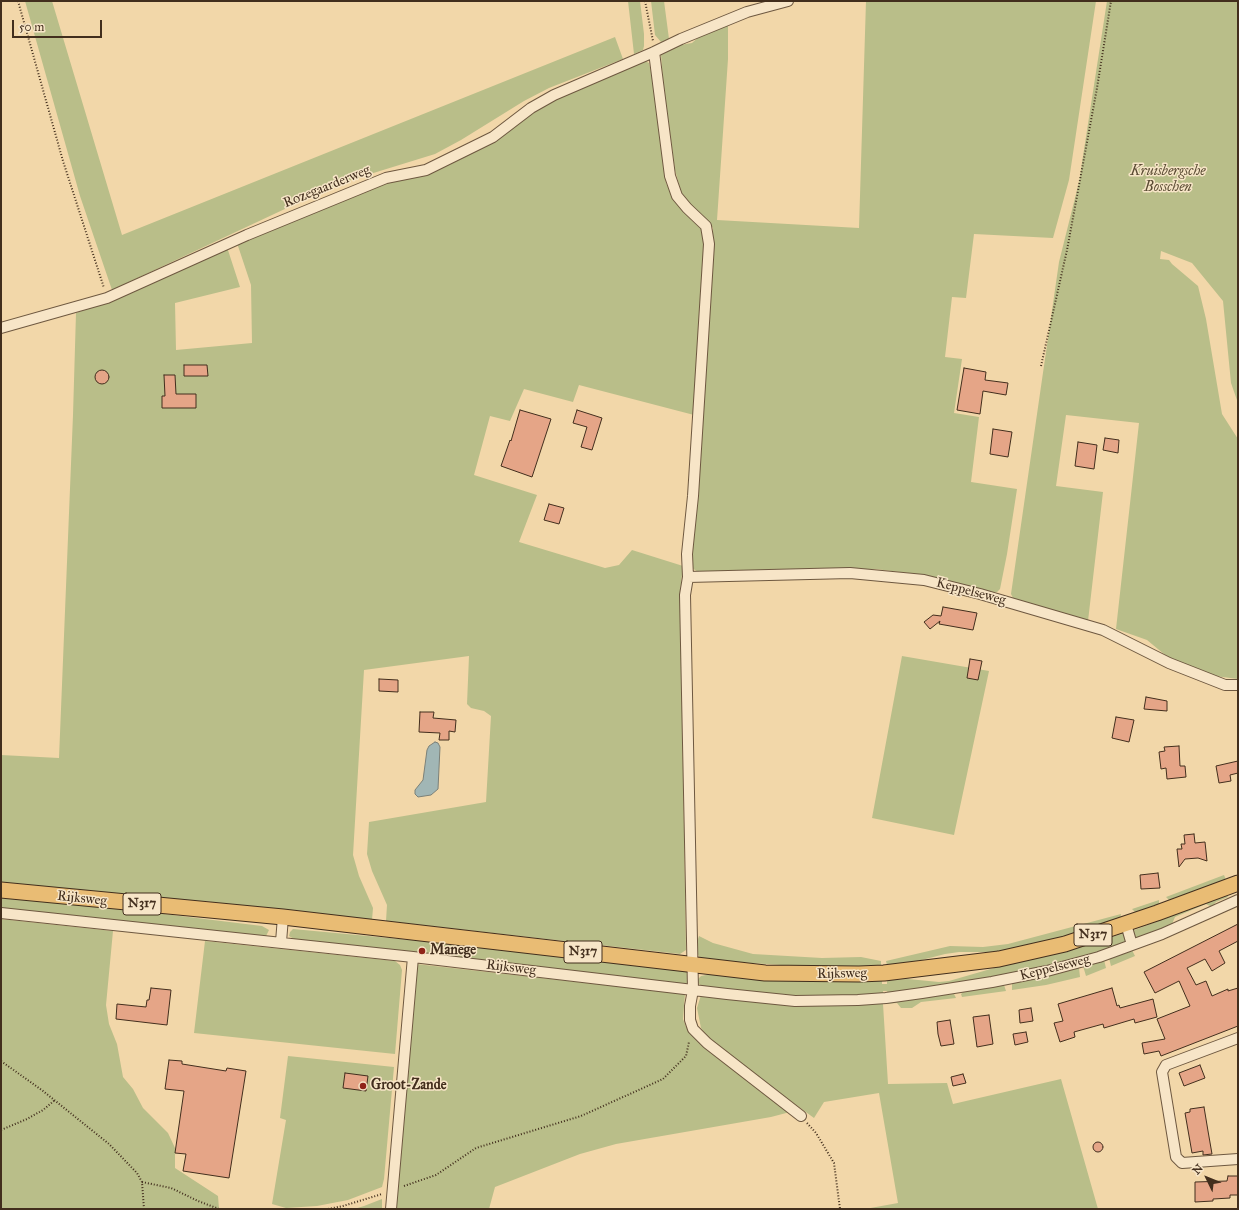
<!DOCTYPE html>
<style>
body{margin:0}
#map{position:relative;width:1239px;height:1210px;overflow:hidden;background:#f2d7a9;font-family:"IM FELL Great Primer",serif}
canvas{display:block}
.frame{position:absolute;inset:0;border:2px solid #422e1d;pointer-events:none}
.north{position:absolute;left:1187px;top:1158px;width:40px;height:40px;-webkit-text-stroke:3px #f7e5c7;paint-order:stroke;rotate:313deg;font-size:11px;font-weight:700;line-height:16px;text-align:center;color:#422e1d}
.north::after{content:'';display:block;margin:auto;width:14px;height:18px;background:#422e1d;clip-path:polygon(50% 0,100% 100%,50% 72%,0 100%)}
.scale{position:absolute;left:12px;top:20px;width:90px;height:18px;box-sizing:border-box;border:2px solid #422e1d;border-top:0;padding-left:5px;font-size:12px;line-height:14px;white-space:nowrap;color:#422e1d;-webkit-text-stroke:3px #f7e5c7;paint-order:stroke}
</style>
<div id="map">
<canvas width="1239" height="1210"></canvas>
<div class="frame"></div>
<div class="north">N</div>
<div class="scale">50 m</div>
</div>
<script>
const context = document.querySelector('canvas').getContext('2d');
context.lineJoin = 'round';
function fillPath(path, color) {
  context.fillStyle = color;
  context.fill(path, 'evenodd');
}
function shape(rows) {
  const path = new Path2D();
  for (const r of rows) {
    if (r.length === 3) {
      path.moveTo(r[0] + r[2], r[1]);
      path.arc(r[0], r[1], r[2], 0, 2 * Math.PI);
      continue;
    }
    path.moveTo(r[0], r[1]);
    for (let i = 2; i < r.length; i += 2) path.lineTo(r[i], r[i + 1]);
  }
  return path;
}
function stroke(path, color, width, dash) {
  context.strokeStyle = color;
  context.lineWidth = width;
  context.lineCap = dash ? 'butt' : 'round';
  context.setLineDash(dash || []);
  context.stroke(path);
}
function label(font, color, halo, rows, align = 'center') {
  context.font = font + ' "IM FELL Great Primer",serif';
  context.lineWidth = 3;
  context.setLineDash([]);
  context.textBaseline = 'middle';
  context.strokeStyle = halo;
  context.fillStyle = color;
  for (const [text, x, y, turn = 0] of rows) {
    context.save();
    context.translate(x, y);
    context.rotate((+turn || 0) * Math.PI / 180);
    context.textAlign = isNaN(turn) ? turn : align;
    if (halo) context.strokeText(text, 0, 0);
    context.fillText(text, 0, 0);
    context.restore();
  }
}
const green = shape([
 [25,1,52,1,122,235,615,37,623,59,549,88,524,101,461,140,435,154,354,179,304,200,112,290,80,196],
 [628,1,640,1,644,34,644,46,643,50,634,54],
 [651,1,664,1,669,39,661,42,655,35],
 [866,1,1096,1,1069,180,1053,238,974,234,966,298,952,297,945,357,962,359,954,413,979,417,971,482,1017,489,1007,554,1000,589,997,592,992,592,942,579,917,574,875,569,846,569,698,572,692,568,690,555,698,497,713,228,687,201,681,192,675,170,663,81,661,55,680,45,692,43,701,35,728,24,728,59,717,220,859,228],
 [1107,1,1238,1,1238,403,1231,383,1223,301,1192,263,1161,251,1160,259,1169,260,1172,264,1198,286,1206,319,1222,414,1238,439,1238,679,1215,676,1170,659,1147,640,1116,629,1139,423,1066,415,1056,486,1103,492,1088,621,1013,598,1011,594,1059,262,1079,182],
 [645,61,649,63,652,76,666,183,674,199,689,217,703,229,704,246,694,415,579,385,573,402,524,389,510,421,490,416,474,475,537,495,519,542,605,568,619,565,632,550,683,566,680,592,686,950,680,954,386,921,387,905,372,871,367,854,369,822,486,802,491,716,484,711,471,708,467,704,469,656,364,670,353,855,359,876,373,908,372,920,203,901,195,902,1,884,1,755,59,758,73,415,76,313,101,304,226,244,240,287,175,303,176,350,252,343,251,285,236,240,421,168,478,142,542,101],
 [902,656,989,671,954,835,872,818],
 [1224,875,1226,880,1174,898,1169,900,1166,897],
 [1227,895,1228,897,1216,902,1212,907,1206,904,1175,917,1172,924,1135,941,1132,931],
 [1,898,123,909,262,926,269,930,266,936,257,935,1,909],
 [1159,900,1159,905,1136,913,1132,909],
 [1121,914,1120,919,1059,938,1009,950,989,952,959,952,945,954,906,964,887,965,886,961,950,946,983,947,1008,944],
 [1,919,113,931,106,1005,109,1024,117,1044,123,1077,133,1089,143,1108,168,1133,175,1148,175,1168,218,1196,219,1209,1,1209],
 [293,929,485,947,685,969,688,976,688,986,396,952,294,939,289,936,290,932],
 [1125,933,1128,943,1079,959,1036,970,961,983,919,988,888,994,887,991,883,991,883,995,826,996,779,995,703,987,698,983,698,979,701,976,711,974,766,979,882,980,882,984,887,984,887,980,908,979,939,982,949,981,1001,966,1087,945],
 [699,936,713,943,753,954,822,958,861,957,881,961,881,966,825,968,707,960,700,958,697,953,696,945],
 [205,941,395,961,400,965,402,970,395,1054,194,1033],
 [1132,950,1135,956,1111,966,1109,958],
 [1104,960,1106,968,1086,976,1083,966],
 [416,964,685,994,683,1019,686,1027,693,1035,790,1112,771,1117,616,1144,580,1154,495,1187,489,1209,395,1209],
 [1079,968,1080,977,1046,985,1012,990,1012,983,1045,977],
 [1004,985,1006,991,962,997,961,994,964,991,969,991],
 [954,994,956,998,921,1002,912,1008,901,1008,897,1003,883,1004,888,1084,947,1083,953,1104,1061,1079,1098,1209,865,1209,898,1203,879,1093,824,1102,814,1118,713,1044,701,1028,697,1008,701,995,734,998,926,996],
 [288,1056,394,1067,384,1179,382,1187,348,1200,317,1206,286,1208,272,1204,286,1120,280,1118],
 [382,1199,382,1209,354,1209,364,1206]
]);
const water = shape([
 [435,742,438,743,440,747,438,789,431,795,418,797,415,794,415,790,423,780,427,750,429,746,435,742]
]);
const building = shape([
 [184,365,207,365,208,376,184,376,184,365],
 [964,368,986,372,985,380,1008,383,1006,395,983,391,980,414,957,410,964,368],
 [102,377,7],
 [164,375,175,375,176,394,196,394,196,408,162,408,162,396,165,396,164,375],
 [520,410,551,419,532,477,501,466,510,440,511,441,520,410],
 [577,410,602,418,592,450,581,447,587,427,573,423,577,410],
 [993,429,1012,432,1008,457,990,454,993,429],
 [1105,438,1119,440,1118,453,1103,450,1105,438],
 [1078,442,1097,445,1094,469,1075,466,1078,442],
 [549,504,564,508,559,524,544,520,549,504],
 [943,607,977,613,973,630,939,624,940,621,930,629,924,622,933,615,941,616,943,607],
 [970,659,982,661,978,680,967,678,970,659],
 [379,679,398,680,398,692,379,691,379,679],
 [1146,697,1167,701,1167,711,1144,709,1146,697],
 [420,712,434,712,433,718,456,720,455,732,449,731,449,740,439,740,440,733,419,732,420,712],
 [1116,717,1134,720,1129,742,1112,738,1116,717],
 [1179,746,1180,766,1185,766,1186,777,1167,779,1166,768,1161,769,1159,752,1165,751,1164,747,1179,746],
 [1238,761,1238,773,1230,775,1231,781,1219,783,1216,766,1238,761],
 [1194,834,1195,843,1205,842,1207,861,1198,858,1185,859,1179,867,1177,849,1182,849,1181,844,1185,844,1184,835,1194,834],
 [1158,873,1160,888,1141,889,1140,875,1158,873],
 [1238,924,1238,941,1219,951,1225,963,1212,971,1205,959,1187,968,1196,985,1206,981,1212,996,1228,989,1228,991,1238,988,1238,1026,1161,1056,1159,1051,1144,1054,1142,1043,1165,1039,1157,1019,1190,1006,1179,981,1155,993,1144,972,1238,924],
 [151,988,171,990,167,1025,116,1019,117,1004,146,1007,147,1000,149,1000,151,988],
 [1112,988,1117,1006,1119,1005,1120,1008,1153,999,1157,1017,1135,1023,1134,1019,1104,1028,1103,1024,1074,1032,1075,1037,1060,1042,1054,1023,1063,1021,1058,1004,1112,988],
 [1031,1008,1033,1021,1020,1023,1019,1010,1031,1008],
 [989,1015,993,1044,977,1047,973,1017,989,1015],
 [950,1020,954,1044,941,1046,938,1034,937,1022,950,1020],
 [1026,1032,1028,1042,1015,1045,1013,1034,1026,1032],
 [169,1060,182,1061,182,1064,226,1071,227,1068,246,1071,229,1178,183,1171,186,1154,175,1153,184,1091,165,1089,169,1060],
 [1200,1065,1205,1078,1184,1086,1179,1073,1200,1065],
 [345,1073,368,1076,366,1091,343,1088,345,1073],
 [963,1074,966,1083,953,1086,951,1077,963,1074],
 [1204,1107,1208,1131,1212,1154,1203,1155,1203,1151,1192,1153,1185,1113,1190,1112,1190,1109,1204,1107],
 [1098,1147,5],
 [1228,1176,1238,1176,1238,1195,1230,1195,1230,1198,1213,1199,1213,1201,1195,1202,1195,1182,1227,1181,1228,1176]
]);
const path = shape([
 [18,1,63,161,104,288],
 [645,1,653,41],
 [1041,366,1067,250,1097,88,1111,1],
 [1,1061,43,1091,109,1144,137,1173,142,1182,144,1209],
 [807,1123,816,1133,834,1163,840,1209],
 [1,1130,27,1119,43,1110,55,1100],
 [142,1182,171,1188,198,1201,219,1209],
 [404,1186,436,1175,476,1148,581,1116,663,1079,686,1056,689,1042],
 [328,1209,343,1206,382,1194]
]);
const minor = shape([
 [654,52,670,176,677,196,687,208,706,226,709,244,693,496,687,554,688,577,685,595,693,990,690,1006,690,1020,693,1029,707,1043,801,1116],
 [1,328,107,298,247,235,386,178,426,170,493,137,531,108,554,95,654,52,681,39,747,12,788,1],
 [688,577,850,573,924,580,980,594,1103,630,1169,663,1225,685,1238,685],
 [1,913,413,957,727,994,795,1001,858,1000,886,998,922,993,992,982,1047,971,1099,957,1162,934,1238,900],
 [1126,924,1132,945],
 [281,942,283,917],
 [1238,1038,1166,1065,1162,1072,1176,1157,1182,1163,1238,1159],
 [391,1209,413,957]
]);
const primary = shape([
 [1,890,283,917,765,973,859,974,884,973,999,959,1065,944,1157,913,1238,883]
]);
const markers = [
 [422,951,4,"#8f2418"],
 [363,1086,4,"#8f2418"]
];
const shields = [
 [142,904,38],
 [1093,935,38],
 [583,952,38]
];
const shieldNames = [
 ["N317",142,904],
 ["N317",1093,935],
 ["N317",583,952]
];
const parkNames = [
 ["Kruisbergsche",1168,172],
 ["Bosschen",1168,188]
];
const streetNames = [
 ["Rozegaarderweg",327,187,-22],
 ["Keppelseweg",971,592,15],
 ["Rijksweg",82,899,6],
 ["Rijksweg",511,968,7],
 ["Keppelseweg",1055,968,-14],
 ["Rijksweg",842,974,-1]
];
const poiNames = [
 ["Manege",430,951],
 ["Groot-Zande",371,1086]
];
fillPath(green, '#b9be89');
fillPath(water, '#a1b6b5');
stroke(water, '#7b8078', 1);
fillPath(building, '#e5a587');
stroke(building, '#422e1d', 1);
stroke(minor, '#6e5840', 12);
stroke(primary, '#422e1d', 17);
stroke(path, '#422e1d', 2, [1, 2]);
stroke(minor, '#f7e5c7', 10);
stroke(primary, '#e9bc74', 15);
for (const [x, y, r, color] of markers) {
  const dot = new Path2D();
  dot.arc(x, y, r, 0, 2 * Math.PI);
  context.fillStyle = color;
  context.fill(dot);
  stroke(dot, '#f7e5c7', 1.5);
}
for (const [x, y, w] of shields) {
  const box = new Path2D();
  box.roundRect(x - w / 2, y - 11, w, 22, 3);
  context.fillStyle = '#f7e5c7';
  context.fill(box);
  stroke(box, '#422e1d', 1);
}
label('bold 13px', '#422e1d', null, shieldNames);
label('italic 14px', '#5a4b33', '#f7e5c7', parkNames);
label('14px', '#422e1d', '#f7e5c7', streetNames);
label('bold 14px', '#422e1d', '#f7e5c7', poiNames, 'left');
</script>
